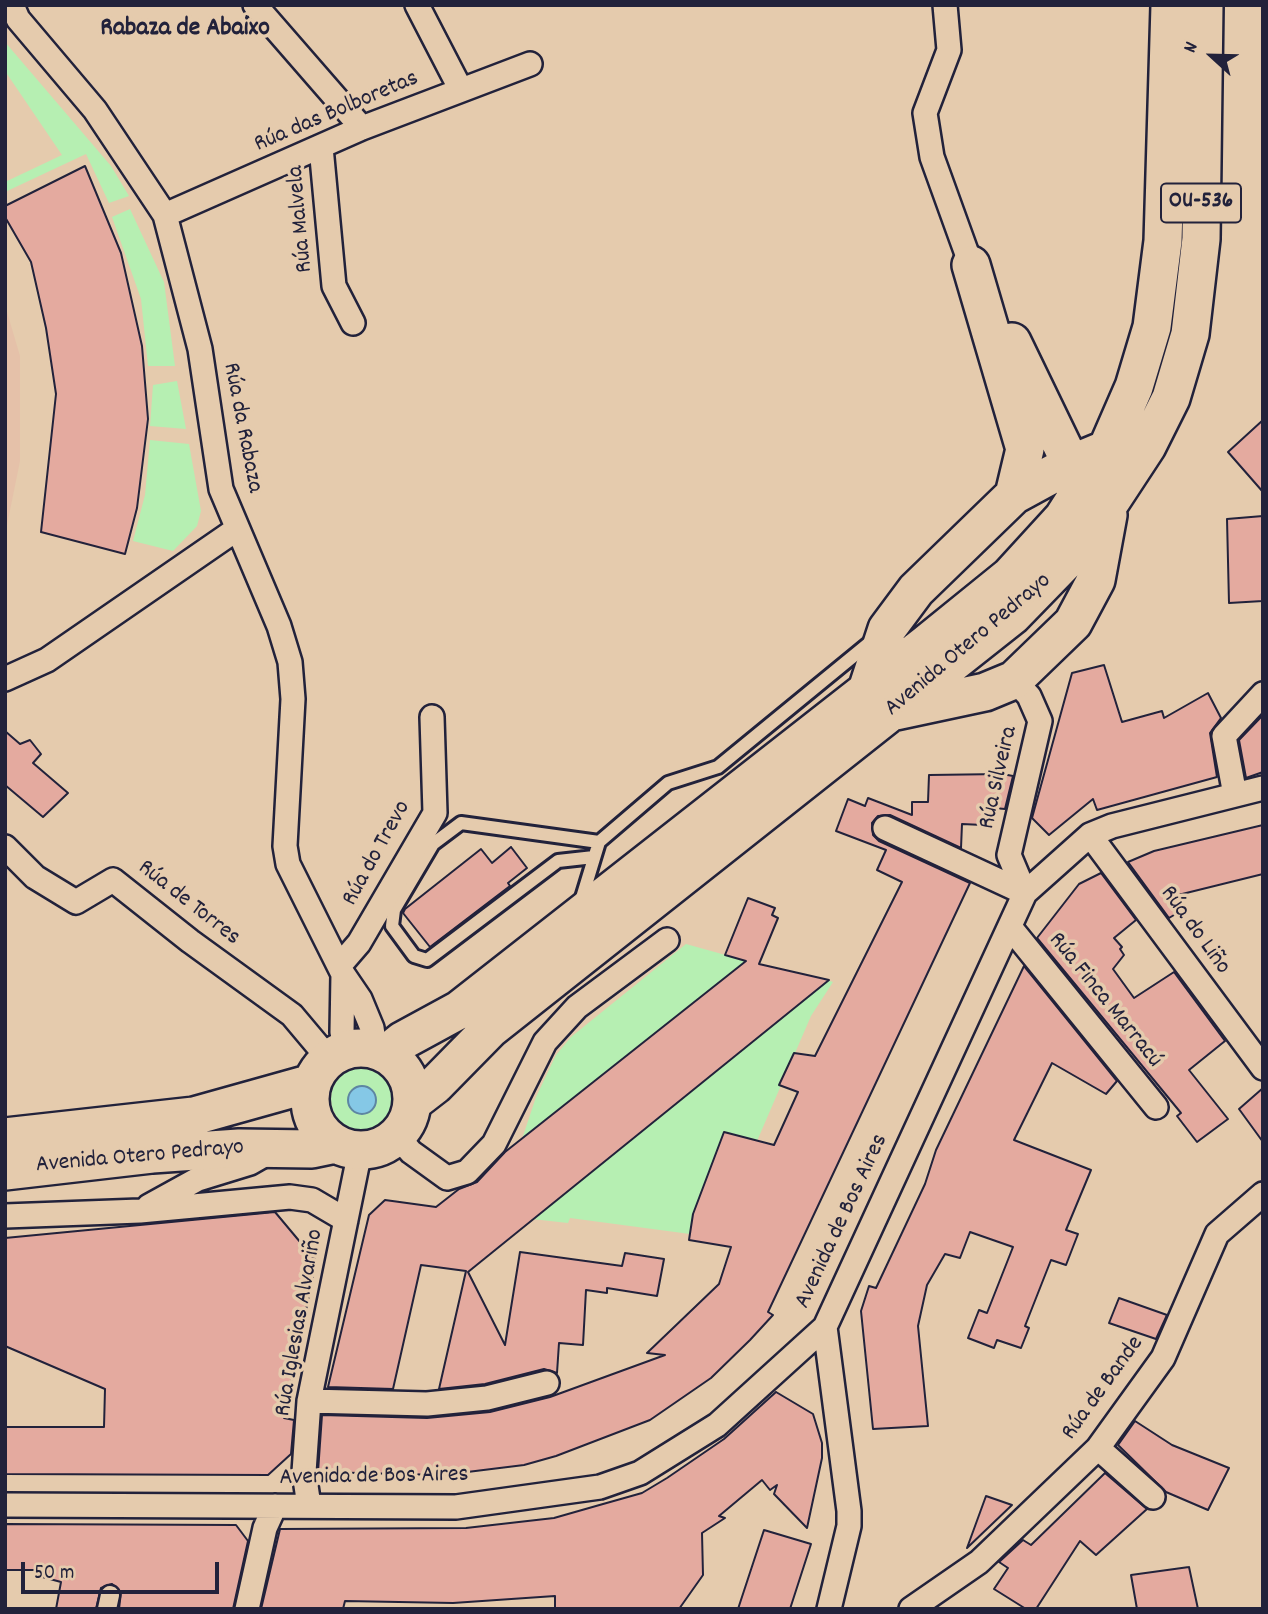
<!DOCTYPE html>
<meta charset="utf-8">
<style>
body{margin:0}
#map{position:relative;width:1268px;height:1614px;overflow:hidden;background:#e5cbad;font-family:Dekko,sans-serif}
canvas{display:block}
.frame{position:absolute;inset:0;border:7px solid #22223b;pointer-events:none}
.north{position:absolute;left:1177px;top:21px;width:70px;height:70px;-webkit-text-stroke:5px #e5cbad;paint-order:stroke;rotate:292deg;font-size:19px;font-weight:700;line-height:28px;text-align:center;color:#22223b}
.north::after{content:'';display:block;margin:auto;width:24px;height:32px;background:#22223b;clip-path:polygon(50% 0,100% 100%,50% 72%,0 100%)}
.scale{position:absolute;left:21px;top:1562px;width:198px;height:32px;box-sizing:border-box;border:4px solid #22223b;border-top:0;padding-left:9px;font-size:21px;line-height:24px;white-space:nowrap;color:#22223b;-webkit-text-stroke:5px #e5cbad;paint-order:stroke}
</style>
<div id="map">
<canvas width="1268" height="1614"></canvas>
<div class="frame"></div>
<div class="north">N</div>
<div class="scale">50 m</div>
</div>
<script>
const context = document.querySelector('canvas').getContext('2d');
context.lineJoin = 'round';
function fillPath(path, color) {
  context.fillStyle = color;
  context.fill(path, 'evenodd');
}
function shape(rows) {
  const path = new Path2D();
  for (const r of rows) {
    if (r.length === 3) {
      path.moveTo(r[0] + r[2], r[1]);
      path.arc(r[0], r[1], r[2], 0, 2 * Math.PI);
      continue;
    }
    path.moveTo(r[0], r[1]);
    for (let i = 2; i < r.length; i += 2) path.lineTo(r[i], r[i + 1]);
  }
  return path;
}
function stroke(path, color, width, dash) {
  context.strokeStyle = color;
  context.lineWidth = width;
  context.lineCap = dash ? 'butt' : 'round';
  context.setLineDash(dash || []);
  context.stroke(path);
}
function label(font, color, halo, rows, align = 'center') {
  context.font = font + ' Dekko,sans-serif';
  context.lineWidth = 7;
  context.setLineDash([]);
  context.textBaseline = 'middle';
  context.strokeStyle = halo;
  context.fillStyle = color;
  for (const [text, x, y, turn = 0] of rows) {
    context.save();
    context.translate(x, y);
    context.rotate((+turn || 0) * Math.PI / 180);
    context.textAlign = isNaN(turn) ? turn : align;
    if (halo) context.strokeText(text, 0, 0);
    context.fillText(text, 0, 0);
    context.restore();
  }
}
const built = shape([
 [5,305,20,356,20,461,5,535]
]);
const green = shape([
 [5,42,111,166,129,196,109,203,86,154,5,192,5,182,62,155,5,71],
 [130,209,164,282,175,366,148,366,141,299,112,217],
 [177,381,186,429,150,426,153,385],
 [150,440,189,444,201,511,197,526,173,551,133,541,145,495],
 [686,944,747,961,522,1139,536,1097,556,1055,571,1037],
 [818,977,833,982,811,1016,757,1141,724,1133,693,1214,690,1234,570,1218,568,1223,532,1219,815,991],
 [362,1099,31]
]);
const water = shape([
 [362,1100,14]
]);
const building = shape([
 [85,166,121,253,142,346,148,419,137,508,125,554,41,532,56,394,46,328,31,262,5,217,5,206,85,166],
 [1263,420,1263,492,1228,452,1263,420],
 [1263,516,1263,601,1229,603,1227,519,1263,516],
 [1104,665,1122,722,1162,711,1164,718,1208,693,1221,718,1210,733,1217,777,1097,810,1093,799,1049,835,1032,818,1072,673,1104,665],
 [1263,715,1263,772,1246,778,1239,740,1263,715],
 [5,731,20,744,30,740,41,754,33,763,68,793,43,817,5,785,5,731],
 [1002,774,1013,776,1005,809,983,807,983,825,962,824,961,848,890,815,878,816,872,823,873,835,879,841,970,883,768,1312,773,1315,750,1340,711,1378,650,1420,556,1456,524,1465,443,1475,318,1472,322,1415,427,1418,490,1412,550,1397,665,1355,647,1353,719,1284,731,1247,689,1240,693,1214,724,1132,774,1145,798,1092,779,1085,794,1053,815,1056,902,882,877,870,886,850,836,831,848,799,865,806,868,798,912,815,912,802,928,802,929,775,1002,774],
 [1263,825,1263,874,1170,897,1179,912,1169,918,1128,862,1154,851,1263,825],
 [511,847,527,868,508,883,510,886,430,947,403,913,405,909,481,849,492,863,511,847],
 [1101,873,1136,920,1114,938,1122,947,1120,949,1124,955,1113,969,1134,998,1174,972,1225,1041,1189,1070,1228,1119,1197,1142,1177,1116,1181,1113,1037,938,1079,884,1101,873],
 [748,898,775,908,772,915,778,918,759,964,829,980,468,1272,505,1345,520,1252,622,1266,625,1253,664,1259,657,1296,607,1288,607,1293,586,1290,583,1345,559,1343,557,1373,544,1369,485,1384,439,1389,466,1271,421,1265,393,1389,328,1387,369,1215,385,1200,436,1207,459,1189,477,1182,505,1152,746,961,725,955,748,898],
 [1024,966,1117,1081,1106,1094,1052,1063,1014,1140,1091,1170,1066,1230,1078,1234,1066,1265,1051,1260,1025,1326,1029,1328,1021,1348,997,1340,994,1348,968,1338,979,1310,987,1313,1013,1247,970,1232,960,1258,945,1254,927,1285,918,1326,928,1426,873,1429,861,1311,869,1286,876,1288,925,1184,936,1150,1024,966],
 [1263,1088,1263,1142,1239,1109,1263,1088],
 [275,1212,316,1261,284,1418,294,1420,291,1454,268,1475,5,1474,5,1427,104,1427,105,1389,5,1346,5,1238,275,1212],
 [1119,1298,1167,1315,1156,1339,1109,1323,1119,1298],
 [776,1392,813,1414,822,1443,822,1458,807,1528,774,1494,777,1485,770,1490,762,1480,719,1516,725,1518,702,1533,703,1575,679,1609,555,1609,555,1596,453,1603,345,1601,343,1609,261,1609,280,1529,466,1528,554,1518,596,1506,642,1493,667,1478,724,1439,776,1392],
 [1135,1421,1172,1445,1229,1468,1208,1510,1166,1492,1118,1445,1135,1421],
 [1105,1473,1147,1509,1096,1555,1080,1541,1036,1609,1026,1609,994,1589,1008,1568,999,1562,1023,1540,1031,1545,1105,1473],
 [986,1496,1012,1505,967,1548,986,1496],
 [5,1524,236,1525,248,1541,233,1609,119,1609,121,1592,112,1584,101,1588,96,1609,56,1609,61,1582,35,1575,35,1570,5,1570,5,1524],
 [764,1530,811,1544,790,1609,738,1609,764,1530],
 [1189,1567,1198,1609,1137,1609,1131,1575,1189,1567]
]);
const service = shape([
 [594,857,558,861,427,960,414,956,392,926,394,910,433,844,461,823,599,842],
 [581,901,599,842,668,783,718,767,873,640]
]);
const pedestrian = shape([
 [107,1609,110,1595]
]);
const minor = shape([
 [12,5,18,19,95,110,165,215,200,349,221,489,279,626,290,662,293,699,285,846,288,864,343,974,360,999,372,1028,375,1049],
 [255,5,362,128],
 [417,5,461,90],
 [945,5,949,50,925,113,932,157,971,265],
 [321,147,334,286,353,323],
 [165,215,362,128,530,64],
 [5,679,47,660,237,529],
 [1014,680,1029,696,1040,721,1009,855,1025,893],
 [1235,795,1224,736,1263,694],
 [885,828,1025,893],
 [1090,835,1263,1068],
 [5,847,35,877,76,902,113,880,190,941,292,1015,329,1059],
 [1010,927,1156,1107],
 [340,965,359,943,435,813,432,717],
 [343,974,342,1032,346,1050],
 [397,1136,411,1152,447,1178,467,1172,494,1144,545,1042,577,1007,667,940],
 [149,1206,198,1179,250,1163,264,1155],
 [5,1216,140,1211,290,1197,312,1200,346,1220],
 [825,1327,849,1511,849,1526,829,1609],
 [309,1401,427,1404,487,1398,547,1383],
 [1098,1448,1153,1497],
 [5,1505,456,1507,600,1487,640,1473,717,1425,825,1327,1025,893,1090,835,1112,826,1263,788],
 [309,1506,304,1472,309,1401,360,1151],
 [247,1609,265,1528,275,1506],
 [911,1609,979,1562,1098,1448,1163,1358,1217,1234,1263,1194]
]);
const primary = shape([
 [971,265,1025,449,1014,495],
 [1012,342,1071,464],
 [867,690,887,629,916,590,1014,495,1071,464,1107,449],
 [896,711,985,692,1014,680,1073,623,1096,580,1108,515],
 [361,1099,51],
 [386,1054,402,1041,459,1010,926,644,1010,576,1063,518,1107,449,1134,387,1152,327,1163,241,1170,5],
 [413,1102,435,1085,490,1029,1012,616,1084,542,1147,446,1171,398,1190,334,1201,239,1204,5],
 [5,1137,194,1116,312,1083],
 [5,1171,152,1154,239,1148,312,1149,336,1144]
]);
const shields = [
 [1201,203,80]
];
const shieldNames = [
 ["OU-536",1201,203]
];
const streetNames = [
 ["Rúa das Bolboretas",337,113,-23],
 ["Rúa Malvela",302,219,-95],
 ["Rúa da Rabaza",241,428,79],
 ["Avenida Otero Pedrayo",969,646,-40],
 ["Rúa Silveira",1000,778,-77],
 ["Rúa do Trevo",378,854,-61],
 ["Rúa de Torres",188,904,38],
 ["Rúa do Liño",1194,931,54],
 ["Rúa Finca Marracú",1104,1001,51],
 ["Avenida Otero Pedrayo",140,1158,-5],
 ["Avenida de Bos Aires",843,1222,-65],
 ["Rúa Iglesias Alvariño",301,1323,-80],
 ["Rúa de Bande",1104,1389,-54],
 ["Avenida de Bos Aires",374,1478,-1]
];
const neighbourhoodNames = [
 ["Rabaza de Abaixo",185,30]
];
fillPath(built, '#e5c1a9');
fillPath(green, '#b6efb2');
fillPath(water, '#85c8e6');
stroke(water, '#5d86a2', 2);
fillPath(building, '#e4aa9f');
stroke(building, '#22223b', 2);
stroke(service, '#22223b', 18);
stroke(pedestrian, '#22223b', 23);
stroke(minor, '#22223b', 28);
stroke(primary, '#22223b', 42);
stroke(service, '#e5cbad', 12);
stroke(pedestrian, '#e5cbad', 18);
stroke(minor, '#e5cbad', 23);
stroke(primary, '#e5cbad', 37);
for (const [x, y, w] of shields) {
  const box = new Path2D();
  box.roundRect(x - w / 2, y - 19.5, w, 39, 5);
  context.fillStyle = '#e5cbad';
  context.fill(box);
  stroke(box, '#22223b', 2);
}
label('bold 23px', '#22223b', null, shieldNames);
label('24px', '#22223b', '#e5cbad', streetNames);
label('bold 26px', '#22223b', '#e5cbad', neighbourhoodNames);
</script>
